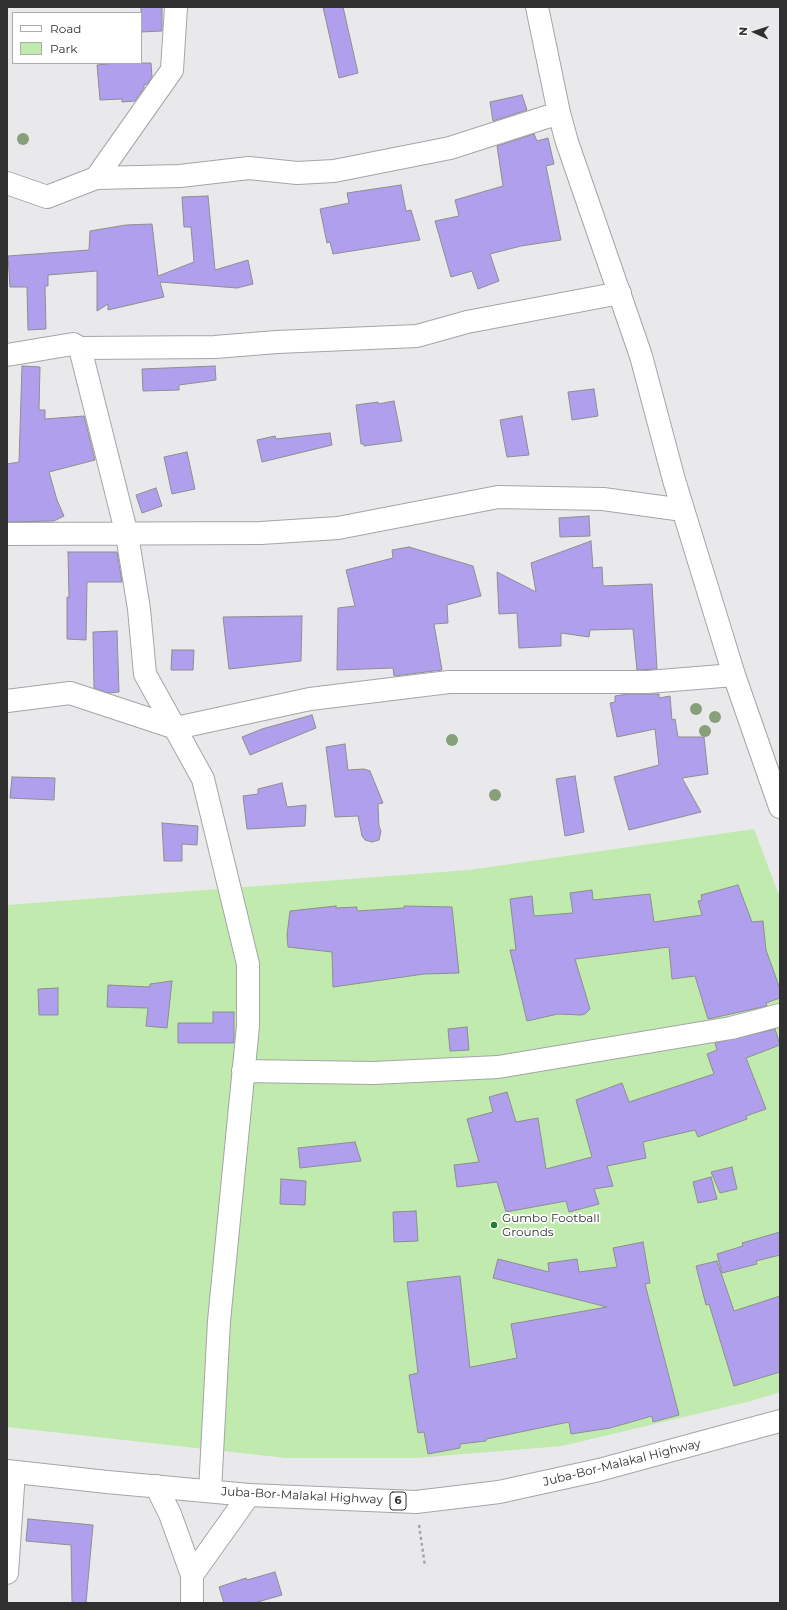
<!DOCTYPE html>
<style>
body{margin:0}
#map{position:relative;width:787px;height:1610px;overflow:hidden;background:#e9e9ec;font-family:Montserrat,sans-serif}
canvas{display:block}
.frame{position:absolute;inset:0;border:8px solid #303031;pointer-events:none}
.legend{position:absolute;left:12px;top:12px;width:130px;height:52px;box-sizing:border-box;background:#fff;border:1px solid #acacad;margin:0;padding:5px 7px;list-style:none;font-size:12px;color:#303031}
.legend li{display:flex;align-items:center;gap:8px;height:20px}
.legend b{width:20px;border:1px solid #acacad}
.north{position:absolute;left:735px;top:12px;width:40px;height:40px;-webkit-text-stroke:3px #fff;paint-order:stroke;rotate:273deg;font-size:11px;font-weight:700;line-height:16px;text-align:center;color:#303031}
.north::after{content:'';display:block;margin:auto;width:14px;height:18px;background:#303031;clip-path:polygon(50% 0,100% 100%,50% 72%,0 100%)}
</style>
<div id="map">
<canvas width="787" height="1610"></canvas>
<div class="frame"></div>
<ul class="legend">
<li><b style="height:5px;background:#fff"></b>Road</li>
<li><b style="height:11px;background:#c0eaae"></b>Park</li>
</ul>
<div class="north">N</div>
</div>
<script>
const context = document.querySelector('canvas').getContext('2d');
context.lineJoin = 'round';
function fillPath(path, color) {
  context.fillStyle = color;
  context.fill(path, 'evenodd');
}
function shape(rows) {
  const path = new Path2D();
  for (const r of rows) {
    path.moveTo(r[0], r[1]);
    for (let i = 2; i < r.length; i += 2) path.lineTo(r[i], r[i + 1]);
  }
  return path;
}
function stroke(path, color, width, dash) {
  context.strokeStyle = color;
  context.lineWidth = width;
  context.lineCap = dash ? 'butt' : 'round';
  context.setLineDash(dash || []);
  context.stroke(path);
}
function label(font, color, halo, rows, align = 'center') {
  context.font = font + ' Montserrat,sans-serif';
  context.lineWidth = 3.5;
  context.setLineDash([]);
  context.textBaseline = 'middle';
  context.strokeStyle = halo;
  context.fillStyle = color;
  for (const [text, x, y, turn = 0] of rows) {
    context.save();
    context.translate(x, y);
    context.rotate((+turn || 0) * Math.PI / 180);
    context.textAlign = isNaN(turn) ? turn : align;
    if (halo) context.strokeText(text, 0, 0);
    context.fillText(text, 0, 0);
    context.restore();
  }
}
const green = shape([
 [754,829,780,898,780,1392,751,1401,562,1446,416,1458,286,1458,7,1427,7,905,469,870]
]);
const building = shape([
 [141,7,162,7,162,31,141,32,141,7],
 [323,7,343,7,358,73,339,78,323,7],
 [116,63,151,63,152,77,147,84,144,85,144,88,135,101,122,102,122,99,100,100,97,65,116,63],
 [522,95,527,110,493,121,490,102,522,95],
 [534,134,537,141,548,138,554,164,546,166,561,240,521,246,490,254,499,281,478,289,472,271,451,277,435,221,459,216,455,200,503,186,497,146,534,134],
 [401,185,406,211,411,210,420,240,333,254,330,242,327,243,320,209,349,203,347,193,401,185],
 [208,196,215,270,248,260,253,284,237,288,160,282,164,297,108,310,108,304,97,311,97,271,48,275,48,286,45,286,46,329,28,330,27,287,10,287,8,256,89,250,90,231,126,225,152,224,158,276,194,262,191,227,184,227,182,197,208,196],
 [22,366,40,367,39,410,45,410,45,419,84,416,95,460,49,472,57,500,64,516,54,521,7,522,7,464,19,462,22,366],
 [215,366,216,380,179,385,179,390,143,391,142,369,215,366],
 [594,389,598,416,572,420,568,392,594,389],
 [394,401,402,441,364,446,364,444,361,444,356,405,378,402,378,404,394,401],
 [522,416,529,455,507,457,500,420,522,416],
 [330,433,332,445,262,462,257,440,275,436,276,439,330,433],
 [187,452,195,489,172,494,164,457,187,452],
 [156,488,162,506,142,513,136,495,156,488],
 [589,516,590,536,560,537,559,518,589,516],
 [591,541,593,568,602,567,603,586,652,584,657,669,637,670,633,629,590,630,589,637,561,633,561,646,519,648,517,613,499,614,497,572,536,592,531,563,591,541],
 [409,547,473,566,481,596,447,605,448,623,434,624,442,670,394,676,393,668,337,670,338,608,355,606,346,570,393,558,392,550,409,547],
 [68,552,117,552,122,582,87,582,86,640,67,639,67,597,69,598,68,552],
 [302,616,301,661,229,669,223,617,302,616],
 [117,631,119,692,108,693,94,688,93,632,117,631],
 [172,650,194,650,193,670,171,670,172,650],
 [628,694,659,694,659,698,670,696,672,720,675,719,678,737,704,737,708,774,682,778,701,812,629,830,614,777,659,765,655,729,617,737,610,703,615,702,615,696,628,694],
 [312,715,316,728,250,755,242,737,262,729,312,715],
 [345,744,348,770,364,769,370,771,383,803,378,804,379,826,381,831,379,840,372,842,365,840,362,836,358,816,335,817,326,747,345,744],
 [575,776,584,832,565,836,556,779,575,776],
 [12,777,55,778,54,800,10,798,12,777],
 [282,783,287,807,306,805,305,826,247,829,243,796,258,794,258,789,282,783],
 [162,823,198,826,197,845,182,844,182,861,164,861,162,823],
 [738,885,752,922,763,921,766,950,780,989,780,998,766,1003,767,1006,708,1019,695,976,672,979,669,947,575,959,590,1009,585,1014,581,1015,558,1014,527,1021,510,950,516,950,510,899,532,896,534,916,573,913,570,893,592,890,593,900,650,894,654,922,702,915,698,901,702,900,701,895,738,885],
 [336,906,336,908,357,907,357,911,404,908,404,906,452,907,459,973,424,974,333,987,332,952,288,947,287,935,290,911,336,906],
 [172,981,167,1028,146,1026,148,1008,107,1007,108,985,150,987,150,984,172,981],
 [58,988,58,1015,39,1015,38,989,58,988],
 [213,1012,234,1012,234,1043,178,1043,178,1023,213,1023,213,1012],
 [467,1027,469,1050,450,1051,448,1029,467,1027],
 [775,1029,780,1045,746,1058,766,1109,746,1116,747,1119,698,1137,695,1130,643,1142,646,1158,607,1166,613,1186,594,1189,599,1204,569,1212,566,1201,506,1212,497,1182,457,1187,454,1165,479,1162,467,1119,493,1112,489,1097,507,1092,516,1122,538,1118,546,1169,592,1157,576,1100,622,1083,629,1102,714,1074,707,1054,717,1050,715,1043,775,1029],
 [355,1142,361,1161,300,1168,298,1148,355,1142],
 [732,1167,737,1189,720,1193,711,1172,732,1167],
 [711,1177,717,1199,698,1203,693,1182,711,1177],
 [281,1179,306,1181,305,1205,280,1204,281,1179],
 [416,1211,418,1241,394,1242,393,1212,416,1211],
 [780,1232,780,1255,756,1261,757,1264,722,1273,717,1254,743,1246,742,1243,780,1232],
 [643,1242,650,1283,645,1284,679,1415,653,1422,652,1416,610,1428,571,1434,569,1422,486,1439,486,1441,460,1444,460,1448,428,1454,424,1432,418,1433,409,1375,418,1373,407,1282,460,1276,470,1368,471,1367,517,1358,511,1324,607,1307,493,1278,498,1259,549,1272,548,1263,577,1259,579,1272,617,1267,613,1248,643,1242],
 [717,1261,734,1311,780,1296,780,1372,734,1386,709,1304,706,1305,696,1266,717,1261],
 [28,1519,93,1525,86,1603,72,1603,71,1545,26,1541,28,1519],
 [275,1572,282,1595,254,1603,224,1603,219,1587,246,1578,247,1580,275,1572]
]);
const path = shape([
 [419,1525,425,1566]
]);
const minor = shape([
 [537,7,559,113,567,142,641,356,674,480,734,675,780,807],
 [96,178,172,70,176,7],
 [7,183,47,197,96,178,180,176,249,168,297,173,334,171,450,148,559,113],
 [80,348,127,535,139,609,145,674,203,779,248,964,248,1026,219,1321,210,1491],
 [7,355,73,344,80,348,215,347,277,342,417,336,467,322,620,293],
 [7,534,261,533,338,528,498,497,603,499,683,510],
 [7,701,70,693,176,728,310,699,449,682,648,682,734,675],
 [243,1071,374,1073,498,1067,731,1028,780,1015],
 [156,1486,170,1514,192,1575],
 [7,1573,14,1472],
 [192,1603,192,1575,249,1495]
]);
const major = shape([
 [7,1471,107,1482,249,1495,416,1502,499,1492,599,1470,780,1421]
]);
const trees = [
 [23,139],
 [696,709],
 [715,717],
 [705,731],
 [452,740],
 [495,795]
];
const markers = [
 [494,1225,4,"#267e2c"]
];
const shields = [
 [398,1501,16]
];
const shieldNames = [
 ["6",398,1501]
];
const poiNames = [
 ["Gumbo Football",502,1218],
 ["Grounds",502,1232]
];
const streetNames = [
 ["Juba-Bor-Malakal Highway",622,1463,-14],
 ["Juba-Bor-Malakal Highway",302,1496,3]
];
fillPath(green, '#c0eaae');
fillPath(building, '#af9fed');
stroke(building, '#8e8e91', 1);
stroke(minor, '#a5a5a8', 24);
stroke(major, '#a5a5a8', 24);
stroke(path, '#a6a6a9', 2.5, [3, 3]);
stroke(minor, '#fff', 22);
stroke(major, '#fff', 22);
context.fillStyle = '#87a07a';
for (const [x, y] of trees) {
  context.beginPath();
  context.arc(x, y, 6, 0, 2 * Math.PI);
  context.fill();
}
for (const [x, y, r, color] of markers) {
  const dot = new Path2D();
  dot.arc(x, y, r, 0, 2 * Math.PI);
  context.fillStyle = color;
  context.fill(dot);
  stroke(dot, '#fff', 1.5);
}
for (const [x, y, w] of shields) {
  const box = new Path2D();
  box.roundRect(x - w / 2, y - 9, w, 18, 3);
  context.fillStyle = '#fff';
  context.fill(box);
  stroke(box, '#303031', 1);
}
label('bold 11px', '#303031', null, shieldNames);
label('12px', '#303031', '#fff', poiNames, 'left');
label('12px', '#303031', '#fff', streetNames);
</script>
